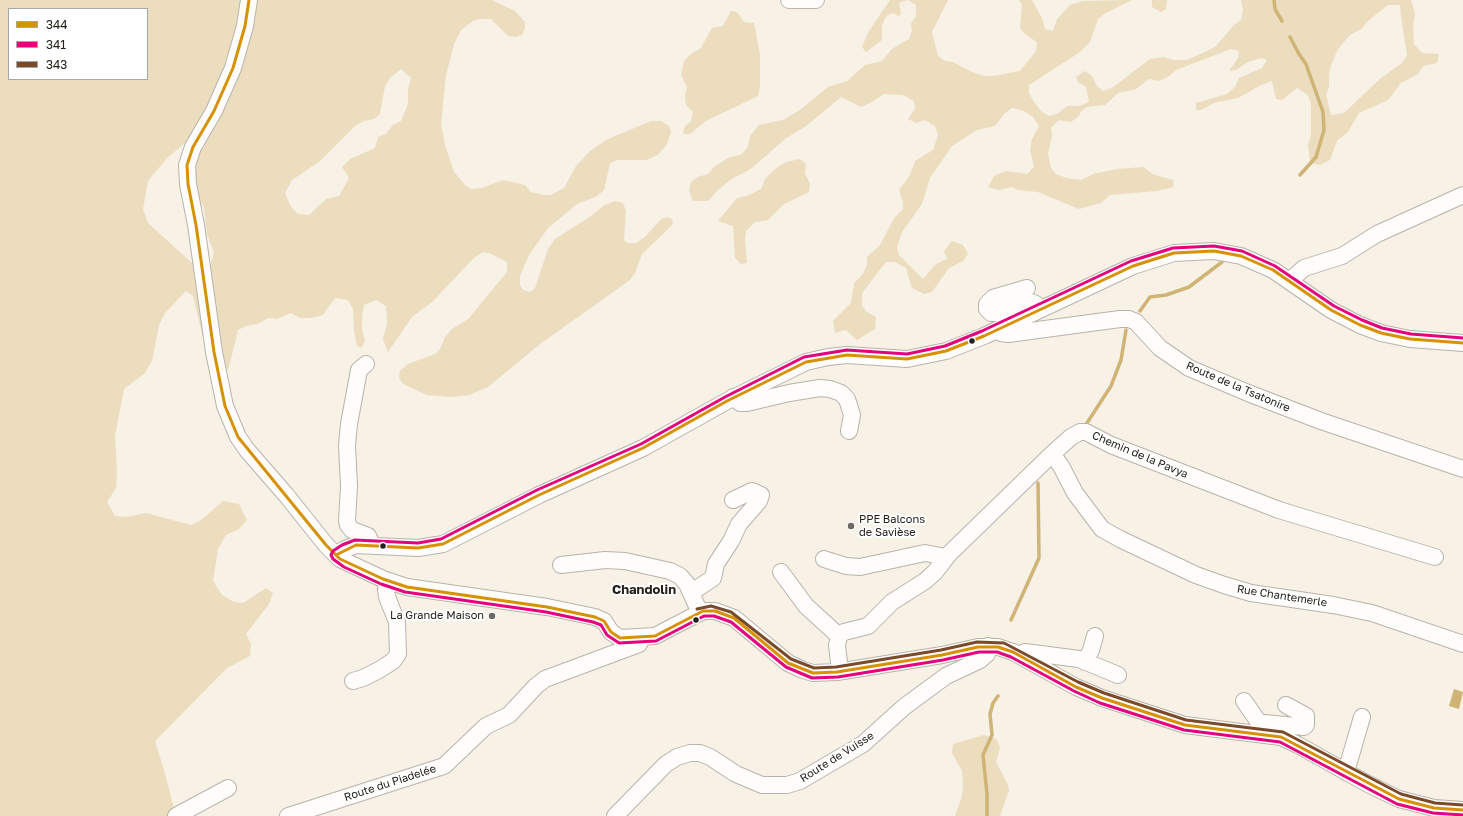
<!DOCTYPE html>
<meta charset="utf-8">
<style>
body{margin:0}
#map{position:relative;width:1463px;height:816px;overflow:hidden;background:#f7f1e6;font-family:"Golos Text",sans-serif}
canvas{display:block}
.legend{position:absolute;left:8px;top:8px;width:140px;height:72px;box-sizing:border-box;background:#fff;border:1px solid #a7a6a3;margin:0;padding:5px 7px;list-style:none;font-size:12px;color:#242119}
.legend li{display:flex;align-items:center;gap:8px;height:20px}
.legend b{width:20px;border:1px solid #a7a6a3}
</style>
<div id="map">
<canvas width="1463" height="816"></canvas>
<ul class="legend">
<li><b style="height:5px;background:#d79204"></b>344</li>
<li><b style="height:5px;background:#e5007d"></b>341</li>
<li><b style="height:5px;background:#7a4b2a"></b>343</li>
</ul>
</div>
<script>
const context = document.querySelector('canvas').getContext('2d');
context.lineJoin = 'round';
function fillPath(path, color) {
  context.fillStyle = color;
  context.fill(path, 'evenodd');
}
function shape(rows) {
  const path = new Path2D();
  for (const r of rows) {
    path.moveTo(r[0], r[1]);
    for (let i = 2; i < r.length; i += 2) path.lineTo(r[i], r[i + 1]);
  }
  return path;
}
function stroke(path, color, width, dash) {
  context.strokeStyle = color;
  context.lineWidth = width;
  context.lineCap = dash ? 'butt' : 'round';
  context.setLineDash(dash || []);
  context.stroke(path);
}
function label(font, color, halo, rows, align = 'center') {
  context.font = font + ' "Golos Text",sans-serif';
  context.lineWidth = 4;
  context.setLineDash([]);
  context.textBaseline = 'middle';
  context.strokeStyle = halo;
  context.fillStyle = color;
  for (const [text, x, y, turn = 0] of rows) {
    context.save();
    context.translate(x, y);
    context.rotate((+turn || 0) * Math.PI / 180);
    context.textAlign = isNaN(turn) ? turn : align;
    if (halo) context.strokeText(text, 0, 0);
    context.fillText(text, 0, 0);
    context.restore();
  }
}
const green = shape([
 [0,0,492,0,515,11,525,22,525,28,522,35,516,37,508,36,491,19,480,19,473,21,461,30,454,44,446,75,441,124,445,145,454,172,465,185,471,189,482,188,503,180,525,185,531,192,544,195,551,195,564,188,576,166,590,151,606,140,651,121,661,121,669,126,671,132,667,144,658,155,646,160,617,160,610,163,604,190,597,196,577,204,548,228,529,255,520,276,520,285,523,290,530,292,535,288,548,249,555,239,591,216,603,206,615,201,623,203,626,211,624,240,627,243,636,243,645,237,661,219,668,217,672,219,673,222,671,226,642,254,635,273,630,280,540,344,488,387,469,395,451,397,427,395,403,384,399,377,400,371,408,364,435,354,440,349,445,337,452,329,468,319,507,272,507,262,489,253,483,252,474,258,432,302,412,317,388,352,383,339,387,324,386,306,376,300,364,305,362,315,362,329,365,341,361,348,357,346,354,330,353,309,348,300,335,298,323,315,310,318,300,318,291,313,277,319,268,318,258,324,246,326,238,330,229,367,225,374,206,350,193,296,186,291,165,313,159,325,152,361,145,373,124,389,115,436,117,472,116,488,107,502,115,516,127,517,146,513,191,525,200,521,223,501,239,504,247,520,239,529,226,535,218,549,213,581,222,595,234,602,243,603,266,588,273,593,269,604,246,634,251,644,250,656,227,668,155,741,164,770,175,812,167,816,0,816],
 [9,9,147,9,147,79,9,79],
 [401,69,411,78,408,89,408,104,401,121,393,125,386,134,378,137,375,148,350,159,342,167,349,178,339,196,326,199,309,215,298,214,291,207,285,193,292,180,320,161,355,126,364,121,374,119,380,114,385,86,390,78],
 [198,129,212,132,196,157,191,169,194,188,204,208,207,234,214,253,209,270,191,262,148,223,143,209,148,181,167,158,190,139],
 [890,0,907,0,899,3,901,13,899,17,894,13,887,15,882,25,882,40,866,52,862,47,869,31],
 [908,0,948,0,932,32,938,56,945,61,953,62,972,72,984,76,993,76,1020,71,1036,51,1037,42,1026,35,1020,28,1022,5,1019,0,1032,0,1042,18,1045,29,1053,31,1057,19,1070,5,1082,1,1132,0,1104,14,1098,19,1090,42,1080,52,1029,85,1029,93,1034,102,1042,112,1049,116,1059,113,1067,106,1079,106,1089,102,1086,87,1078,82,1076,77,1085,71,1092,76,1097,86,1103,91,1112,88,1150,59,1164,57,1173,60,1187,60,1207,51,1215,47,1234,25,1241,20,1243,10,1241,0,1411,0,1415,14,1413,25,1414,44,1422,53,1439,54,1437,63,1423,66,1418,74,1401,83,1388,100,1359,113,1348,132,1337,141,1330,160,1320,165,1310,163,1308,144,1311,135,1311,104,1308,95,1297,88,1282,100,1276,99,1272,81,1259,86,1238,98,1214,103,1201,110,1196,110,1196,103,1227,94,1235,87,1239,78,1262,68,1267,60,1261,58,1248,62,1236,70,1229,71,1238,58,1239,51,1231,49,1176,70,1168,77,1159,81,1149,79,1136,89,1118,93,1105,105,1087,107,1081,111,1079,116,1071,122,1059,120,1051,128,1052,136,1048,154,1051,168,1056,174,1066,178,1081,180,1093,174,1117,169,1144,167,1152,174,1173,180,1174,187,1157,191,1110,195,1101,203,1079,209,1038,192,1018,190,1012,187,999,190,988,187,994,176,1006,171,1027,174,1034,167,1030,150,1032,139,1039,126,1033,117,1024,111,1012,108,1004,114,995,126,977,130,952,146,930,178,922,204,902,232,897,247,899,255,923,279,936,264,947,259,944,251,952,241,963,245,968,254,963,261,949,268,932,292,924,294,912,288,906,268,895,262,886,262,862,293,862,306,867,312,876,317,875,329,857,340,846,330,835,333,833,321,851,303,854,283,863,274,867,265,867,257,880,245,894,218,903,209,903,202,899,190,910,175,915,161,933,150,938,135,935,126,925,120,916,123,908,119,915,109,914,101,903,95,884,94,872,102,861,107,841,97,806,126,785,139,752,168,730,180,718,190,708,201,693,201,689,191,691,182,698,177,708,174,714,167,728,158,742,154,748,147,750,136,759,125,783,120,800,110,828,87,847,81,865,65,882,61,892,49,909,39,912,31,911,23,916,16,916,5],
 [1388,5,1400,5,1401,17,1407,55,1402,63,1381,78,1344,113,1331,115,1326,95,1329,87,1329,75,1331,65,1338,49,1350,35,1361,29,1369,20],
 [1152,0,1167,0,1166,9,1161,12,1152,7],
 [731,11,737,12,744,22,754,23,760,55,760,86,758,96,706,121,690,134,683,134,685,126,691,121,693,112,686,105,685,95,687,87,681,75,684,61,691,54,701,48,712,28,723,26],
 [800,159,806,164,805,173,810,184,809,192,784,204,768,220,755,222,746,231,745,241,747,263,741,264,735,258,733,226,718,221,737,198,747,196,761,189,765,179,775,169,786,162],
 [984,735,996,739,1000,747,996,762,1007,783,1009,790,1000,816,955,816,962,796,963,785,962,771,952,753,953,744]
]);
const water = shape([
 [1454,689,1463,692,1459,709,1449,706]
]);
const stream = shape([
 [1274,0,1275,9,1282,21],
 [1290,37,1299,54,1306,64,1323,112,1324,130,1316,157,1300,175],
 [1140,311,1150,297,1166,295,1189,287,1222,262],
 [1087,423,1111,386,1121,360,1126,330],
 [1011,620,1039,558,1038,483],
 [987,816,987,794,983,755,992,735,990,714,993,703,998,696]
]);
const minor = shape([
 [249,0,245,26,233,68,214,111,193,147,187,165,188,184,196,225,214,352,225,406,238,437,247,450,287,496,326,545,340,559,383,579,407,587,547,607,595,617,604,621,611,632,620,638,655,636,703,611,715,611,734,618,788,663,803,670,813,673,837,672,942,655,978,647,998,647,1013,652,1076,687,1102,698,1185,725,1281,737,1298,745,1368,784,1399,799,1434,808,1463,810],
 [789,0,816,0],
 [1291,282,1294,277,1304,268,1342,256,1377,234,1463,195],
 [1027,288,993,298,987,304,987,309,991,313,997,313,1031,302,1036,304,1039,310],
 [999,329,1001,333,1008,334,1120,319,1129,319,1136,322,1160,348,1189,368,1248,393,1321,421,1463,469],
 [366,364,359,370,349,424,347,445,349,486,347,521,348,525,352,530,368,536,372,545],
 [733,397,740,403,747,403,789,393,820,388,830,389,841,393,847,399,852,415,849,431],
 [1052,454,1061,466,1075,493,1102,529,1120,539,1196,575,1224,585,1251,593,1333,605,1372,613,1463,644],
 [336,555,345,549,356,545,418,548,443,544,539,495,643,448,727,401,806,362,828,357,847,355,907,359,946,351,984,336,1133,266,1174,253,1214,251,1241,256,1273,270,1331,310,1360,325,1381,333,1410,339,1463,343],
 [824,559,846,566,860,567,925,553,946,557],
 [561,565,605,560,625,561,670,571,680,576,687,584,700,613],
 [781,572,806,606,839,636],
 [692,592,713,578,716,564,731,541,739,524,759,501,761,495,752,491,733,500],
 [1018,655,1025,652,1079,659,1118,675],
 [1085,662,1091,650,1095,636],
 [840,671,837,645,839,636,844,632,868,626,892,602,925,581,935,572,949,554,1052,454,1071,437,1080,432,1086,432,1111,445,1279,510,1435,557],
 [353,681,363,678,379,670,393,661,398,654,397,622,387,597,386,589,389,581],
 [1244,701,1262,727],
 [1259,733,1265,723,1304,727,1306,725,1306,716,1286,705],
 [1346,772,1362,717],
 [176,816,228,788],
 [288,816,444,766,486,726,509,715,536,686,545,679,639,644,641,640],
 [615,816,666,764,677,757,690,753,700,753,710,757,736,774,762,785,787,785,800,781,863,744,904,707,946,676,980,660,987,654,988,646]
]);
const bus1 = shape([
 [249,0,245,26,233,68,214,111,193,147,187,165,188,184,196,225,214,352,225,406,238,437,326,545,340,559,383,579,407,587,547,607,595,617,604,621,611,632,620,638,655,636,703,611,715,611,734,618,788,663,813,673,837,672,942,655,978,647,998,647,1013,652,1076,687,1102,698,1185,725,1281,737,1399,799,1434,808,1463,810],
 [336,555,356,545,418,548,443,544,539,495,643,448,727,401,806,362,847,355,907,359,946,351,984,336,1133,266,1174,253,1214,251,1241,256,1273,270,1331,310,1360,325,1381,333,1410,339,1463,343]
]);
const bus2 = shape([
 [1463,815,1433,813,1397,804,1280,742,1184,730,1100,703,1074,691,1011,657,997,652,979,652,943,660,838,677,812,678,786,667,731,622,714,616,704,616,656,641,619,643,607,635,601,625,593,622,546,612,405,592,381,584,344,567,333,559,331,555,333,551,342,545,355,540,418,543,441,539,537,490,641,444,725,397,804,357,847,350,907,354,945,346,982,331,1131,261,1173,248,1214,246,1242,251,1275,266,1334,306,1362,320,1382,328,1411,334,1463,338]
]);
const bus3 = shape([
 [697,609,711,606,731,612,791,659,814,668,836,667,941,650,977,642,1004,643,1078,682,1104,693,1186,720,1283,732,1401,794,1435,803,1463,805]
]);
const markers = [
 [972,341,3.5,"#242119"],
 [851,526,4,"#6e6a61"],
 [383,546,3.5,"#242119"],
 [492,616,4,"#6e6a61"],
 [696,620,3.5,"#242119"]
];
const streetNames = [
 ["Route de la Tsatonire",1238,387,23],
 ["Chemin de la Pavya",1140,455,23],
 ["Rue Chantemerle",1282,596,9],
 ["Route de Vuisse",837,757,-32],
 ["Route du Piadelée",390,783,-18]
];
const poiNames = [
 ["PPE Balcons",859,520],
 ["de Savièse",859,533],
 ["La Grande Maison",484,616,"right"]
];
const quarterNames = [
 ["Chandolin",644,590]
];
fillPath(green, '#ebddbe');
fillPath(water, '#cfb476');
stroke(stream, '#cfb476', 3.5);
stroke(minor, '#b8b3ab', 18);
stroke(minor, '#fefdfb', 16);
stroke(bus1, '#d79204', 3);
stroke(bus2, '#e5007d', 3);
stroke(bus3, '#7a4b2a', 3);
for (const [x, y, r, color] of markers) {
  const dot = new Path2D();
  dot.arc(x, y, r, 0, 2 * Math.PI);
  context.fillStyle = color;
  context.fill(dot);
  stroke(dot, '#fff', 1.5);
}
label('11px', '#242119', '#fff', streetNames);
label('11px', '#242119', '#fff', poiNames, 'left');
label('bold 13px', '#242119', '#fff', quarterNames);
</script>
